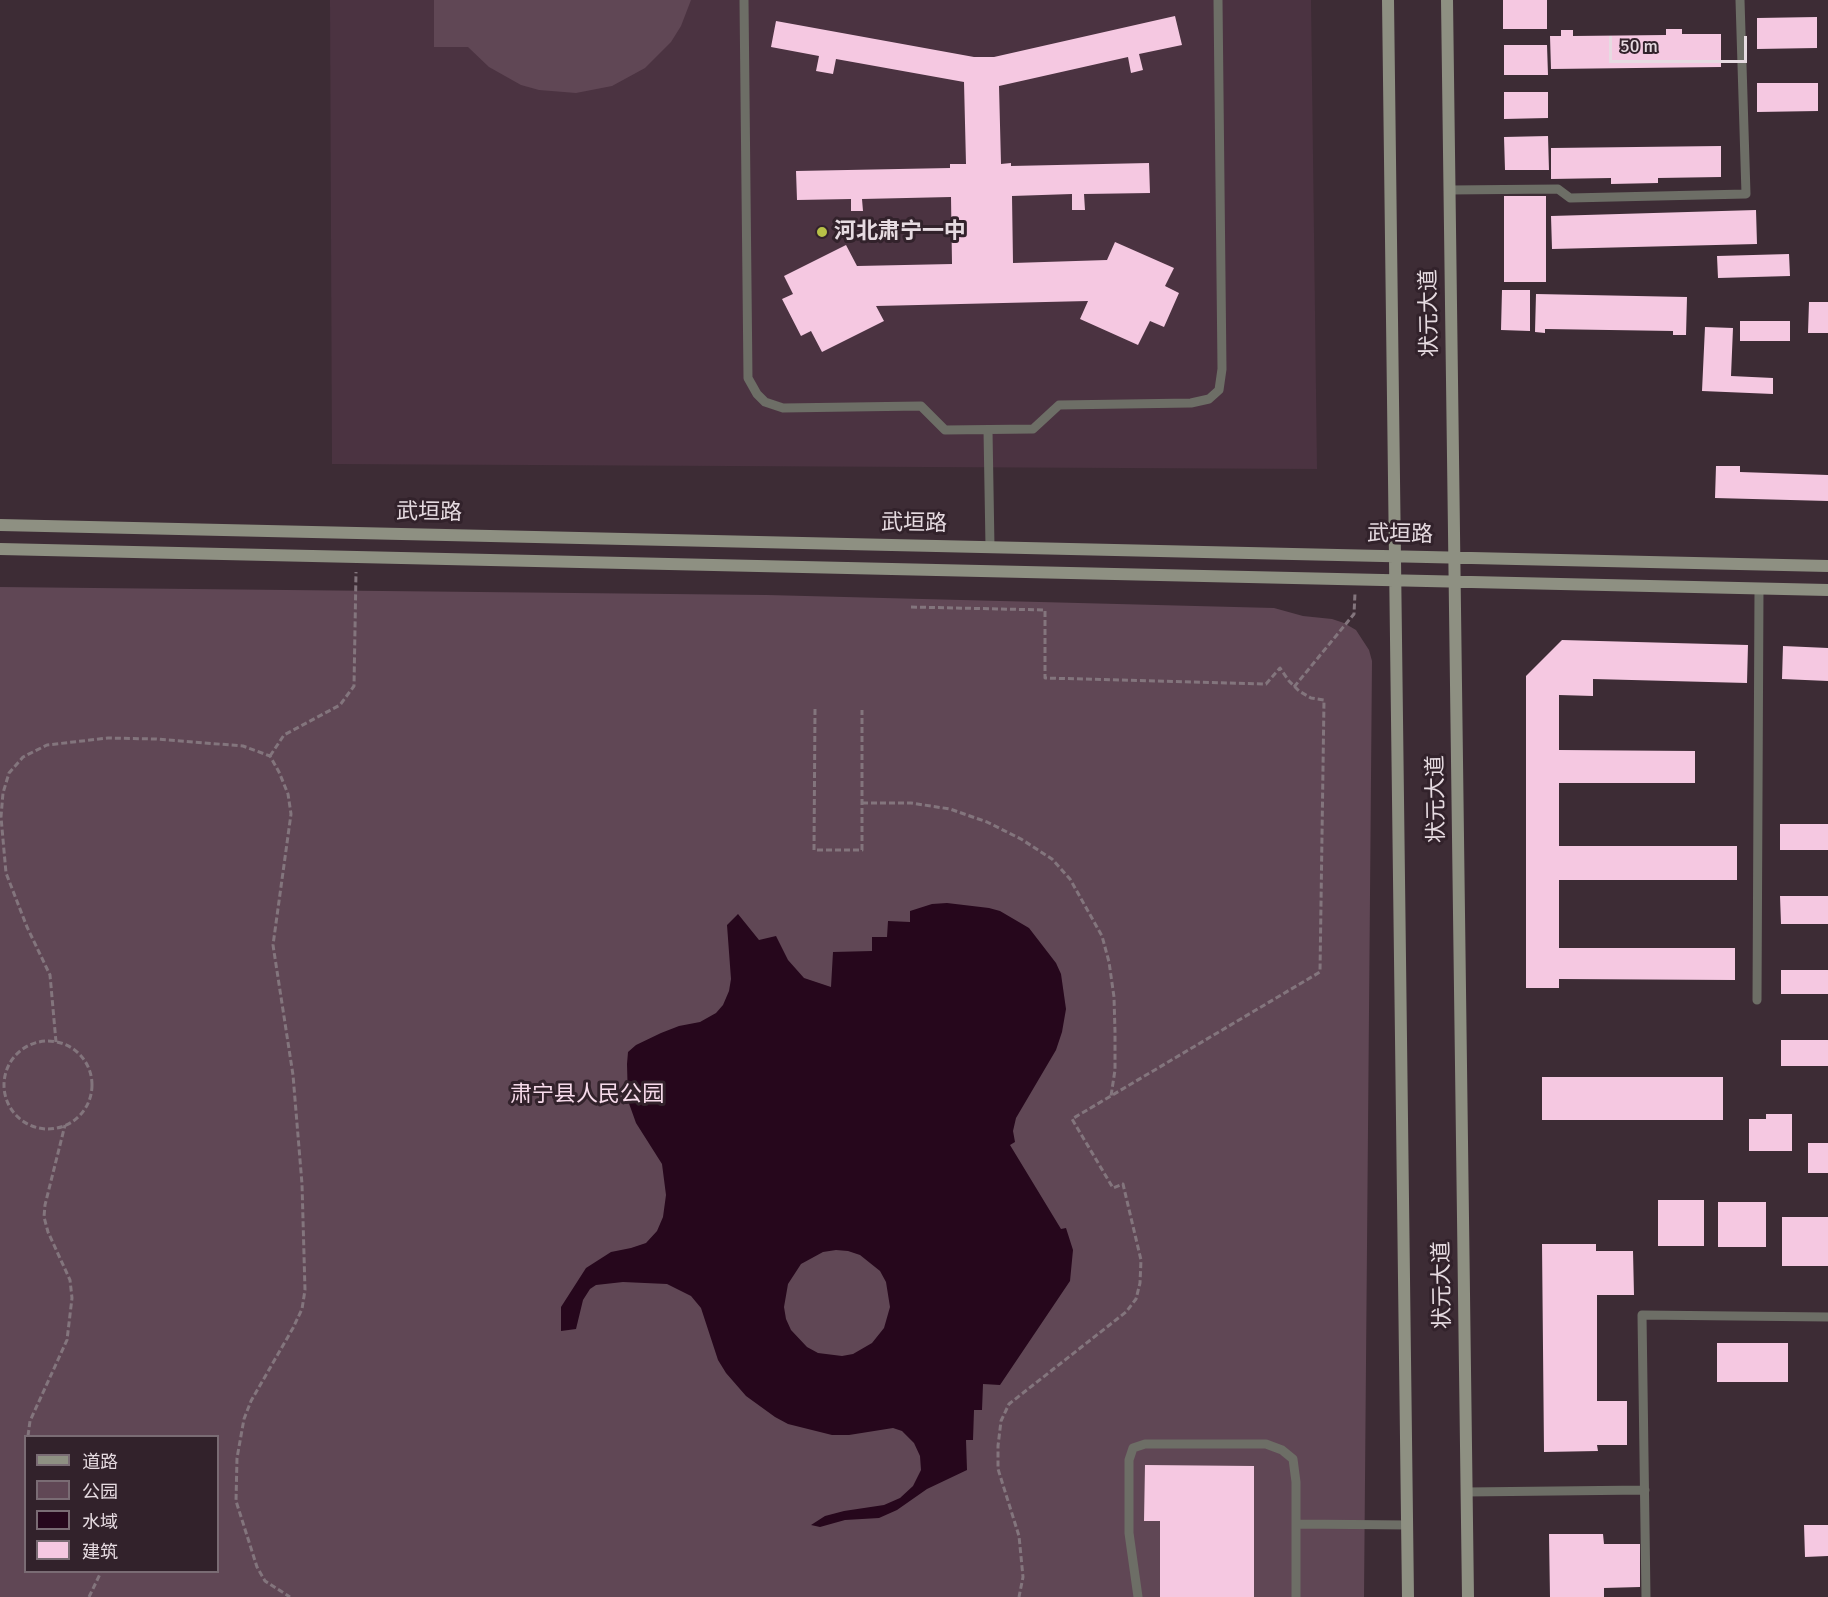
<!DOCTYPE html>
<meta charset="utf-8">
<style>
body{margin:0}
#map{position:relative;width:1828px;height:1597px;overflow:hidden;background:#3d2c35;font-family:Signika,"Noto Sans SC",sans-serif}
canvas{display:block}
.legend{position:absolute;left:24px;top:1435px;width:195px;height:138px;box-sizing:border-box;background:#32222b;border:2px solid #7a6c74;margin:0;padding:8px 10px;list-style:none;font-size:18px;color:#e6dbe1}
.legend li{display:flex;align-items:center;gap:12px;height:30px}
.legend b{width:30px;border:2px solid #7a6c74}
.scale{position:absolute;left:1609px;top:36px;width:138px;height:27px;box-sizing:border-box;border:3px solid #e6dbe1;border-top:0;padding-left:8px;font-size:18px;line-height:21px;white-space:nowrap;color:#e6dbe1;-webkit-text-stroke:4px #32222b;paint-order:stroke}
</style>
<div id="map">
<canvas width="1828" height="1597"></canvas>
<ul class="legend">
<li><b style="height:8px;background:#8e9082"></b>道路</li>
<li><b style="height:16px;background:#604755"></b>公园</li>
<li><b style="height:16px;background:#26071c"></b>水域</li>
<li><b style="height:16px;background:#f5c8e1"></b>建筑</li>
</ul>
<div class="scale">50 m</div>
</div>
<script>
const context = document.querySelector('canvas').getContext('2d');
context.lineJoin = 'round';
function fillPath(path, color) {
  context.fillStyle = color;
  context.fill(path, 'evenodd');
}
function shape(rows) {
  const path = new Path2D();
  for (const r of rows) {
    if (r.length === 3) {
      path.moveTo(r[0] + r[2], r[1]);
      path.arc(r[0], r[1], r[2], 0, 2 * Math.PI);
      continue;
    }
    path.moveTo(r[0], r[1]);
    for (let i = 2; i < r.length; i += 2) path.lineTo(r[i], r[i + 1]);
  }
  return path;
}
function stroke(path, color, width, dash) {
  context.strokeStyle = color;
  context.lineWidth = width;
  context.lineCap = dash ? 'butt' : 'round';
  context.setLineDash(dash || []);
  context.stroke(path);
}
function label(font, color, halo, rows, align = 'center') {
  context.font = font + ' Signika,"Noto Sans SC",sans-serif';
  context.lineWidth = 6;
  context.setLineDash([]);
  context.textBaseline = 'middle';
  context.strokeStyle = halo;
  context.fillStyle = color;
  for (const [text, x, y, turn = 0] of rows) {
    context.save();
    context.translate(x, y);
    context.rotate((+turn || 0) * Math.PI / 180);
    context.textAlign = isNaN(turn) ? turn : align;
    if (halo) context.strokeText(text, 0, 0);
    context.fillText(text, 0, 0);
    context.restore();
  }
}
const built = shape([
 [330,0,1311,0,1317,469,332,464]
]);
const green = shape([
 [434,0,691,0,681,26,671,42,645,68,612,86,576,93,539,90,521,85,489,67,468,47,434,47],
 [0,587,767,595,1274,608,1303,616,1332,619,1344,623,1356,630,1369,650,1372,661,1364,1597,0,1597],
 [26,1436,218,1436,218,1572,26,1572]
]);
const water = shape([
 [947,903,989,908,1000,911,1029,928,1056,963,1061,974,1066,1009,1062,1032,1056,1050,1016,1118,1013,1131,1015,1142,1010,1145,1061,1229,1066,1228,1073,1250,1070,1281,1000,1385,983,1384,982,1410,974,1410,973,1440,966,1440,967,1470,927,1489,897,1510,879,1518,845,1520,820,1527,811,1525,825,1516,844,1511,884,1505,900,1498,913,1486,921,1470,920,1456,914,1443,902,1431,893,1428,849,1435,832,1435,788,1424,775,1417,746,1396,726,1373,718,1360,701,1308,691,1296,667,1284,623,1282,596,1285,590,1289,583,1300,576,1329,561,1331,561,1307,586,1268,611,1252,631,1248,646,1243,657,1231,663,1217,666,1195,662,1164,636,1123,631,1109,628,1101,627,1064,628,1052,636,1045,661,1033,679,1026,700,1022,716,1013,723,1005,729,991,731,979,727,925,738,914,759,940,776,936,788,960,804,978,831,987,833,952,872,951,872,937,887,937,888,921,910,922,910,911,932,904],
 [836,1250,848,1251,860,1255,880,1271,886,1282,890,1307,884,1328,872,1343,853,1354,842,1356,818,1353,807,1347,791,1330,786,1319,784,1307,788,1284,801,1264,823,1252]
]);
const building = shape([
 [1503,0,1547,0,1547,29,1503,29],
 [1175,16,1182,45,1139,54,1143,70,1131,73,1128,57,999,86,1001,164,1011,163,1011,166,1149,163,1150,193,1084,194,1085,210,1072,210,1072,194,1012,196,1013,263,1107,260,1115,242,1174,268,1165,286,1179,293,1164,327,1150,321,1138,345,1080,319,1088,301,876,306,884,321,822,352,811,331,801,336,782,299,793,294,784,276,846,245,857,266,952,264,951,197,862,199,863,211,851,211,851,199,797,200,796,171,950,168,950,164,966,164,964,82,836,59,833,74,816,71,819,56,771,47,776,21,974,57,994,57],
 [1817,17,1817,48,1757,49,1757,18],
 [1666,29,1682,29,1682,34,1721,34,1721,67,1551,69,1550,36,1561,36,1561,30,1573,30,1573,36,1666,35],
 [1504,45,1547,45,1548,75,1504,75],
 [1757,83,1818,83,1818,111,1757,112],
 [1504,92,1548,92,1548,118,1504,119],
 [1548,136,1549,170,1505,170,1504,137],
 [1721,146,1721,177,1658,178,1658,183,1611,184,1611,178,1551,179,1551,148],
 [1504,196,1546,196,1546,282,1504,282],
 [1756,210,1757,244,1552,249,1551,216],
 [1789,254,1790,276,1718,278,1717,256],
 [1502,290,1530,290,1530,331,1501,330],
 [1536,294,1687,297,1686,335,1673,335,1673,331,1545,329,1545,333,1535,332],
 [1809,302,1828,302,1828,333,1808,333],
 [1740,321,1790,321,1790,341,1740,341],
 [1705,327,1733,328,1731,376,1773,378,1773,394,1702,391],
 [1716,466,1740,466,1740,472,1828,475,1828,501,1715,498],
 [1562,640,1748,645,1747,683,1593,679,1593,696,1559,695,1559,750,1695,751,1695,783,1559,783,1559,846,1737,846,1737,880,1559,880,1559,948,1735,948,1735,980,1559,979,1559,988,1526,988,1526,676],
 [1783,646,1828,648,1828,681,1782,679],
 [1780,824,1828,824,1828,850,1780,850],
 [1780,896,1828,896,1828,924,1781,924],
 [1781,970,1828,970,1828,994,1781,994],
 [1781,1040,1828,1040,1828,1066,1781,1066],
 [1542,1077,1723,1077,1723,1120,1542,1120],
 [1766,1114,1792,1114,1792,1151,1749,1151,1749,1119,1766,1119],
 [1808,1143,1828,1143,1828,1173,1808,1173],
 [1658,1200,1704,1200,1704,1246,1658,1246],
 [1718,1202,1766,1202,1766,1247,1718,1247],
 [1782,1217,1828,1217,1828,1266,1782,1266],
 [1542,1244,1596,1244,1596,1251,1633,1251,1634,1295,1597,1295,1597,1401,1627,1401,1627,1445,1597,1445,1598,1451,1544,1452],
 [1717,1343,1788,1343,1788,1382,1717,1382],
 [1145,1465,1254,1466,1254,1597,1160,1597,1160,1521,1144,1521],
 [1804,1525,1828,1525,1828,1556,1805,1557],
 [1549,1534,1603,1534,1604,1544,1640,1544,1640,1587,1604,1588,1604,1597,1550,1597]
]);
const path = shape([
 [911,607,1045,610,1045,678,1266,684,1280,668,1289,681,1299,691,1311,698,1324,700,1320,972,1072,1119,1113,1188,1123,1184,1141,1260,1140,1283,1136,1299,1126,1312,1009,1404,1001,1421,998,1446,998,1469,1019,1536,1023,1577,1019,1597],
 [1294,687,1354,614,1355,593],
 [815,709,814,850,862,850,862,710],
 [270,756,284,735,340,705,354,686,356,572],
 [862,803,911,803,950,809,987,822,1021,839,1052,859,1070,879,1102,936,1109,962,1114,997,1115,1032,1115,1070,1111,1096],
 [48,1085,44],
 [56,1042,50,975,27,927,6,873,1,817,3,793,9,773,23,757,47,745,108,738,156,739,243,746,270,756,279,772,288,794,291,814,273,945,293,1075,302,1184,305,1290,302,1309,293,1328,251,1401,244,1419,237,1458,236,1501,257,1567,265,1581,290,1597],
 [28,1436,30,1421,67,1340,72,1298,70,1280,48,1232,44,1217,45,1205,65,1125],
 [89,1597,101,1572]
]);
const lane = shape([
 [744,0,748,378,757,394,765,402,783,408,921,406,945,430,1033,429,1059,405,1191,403,1209,399,1219,390,1222,369,1218,0],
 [1450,190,1558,189,1570,198,1746,194,1740,0],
 [988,430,990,547],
 [1757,1000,1759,589],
 [1466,1492,1645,1490],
 [1296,1524,1408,1525],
 [1138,1597,1129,1533,1129,1460,1133,1448,1145,1444,1266,1444,1282,1450,1293,1459,1296,1482,1296,1597],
 [1646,1597,1642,1315,1828,1317]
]);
const secondary = shape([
 [1388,0,1408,1597],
 [1447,0,1468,1597],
 [0,525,1828,566],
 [0,549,1828,590]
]);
const markers = [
 [822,232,6,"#b7c147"]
];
const poiNames = [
 ["河北肃宁一中",834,232]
];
const streetNames = [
 ["状元大道",1430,313,-91],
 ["武垣路",429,513,1],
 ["武垣路",914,524,1],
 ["武垣路",1400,535,1],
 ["状元大道",1437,799,-91],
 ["状元大道",1443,1285,-91]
];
const parkNames = [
 ["肃宁县人民公园",587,1095]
];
fillPath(built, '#4b3341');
fillPath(green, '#604755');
fillPath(water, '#26071c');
fillPath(building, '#f5c8e1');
stroke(path, '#83757d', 3, [6, 3]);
stroke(lane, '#6d6e66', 9);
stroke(secondary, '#8e9082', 12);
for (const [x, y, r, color] of markers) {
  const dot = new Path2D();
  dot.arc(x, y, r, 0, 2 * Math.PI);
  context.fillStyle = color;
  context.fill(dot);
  stroke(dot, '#32222b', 2);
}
label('bold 22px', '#e6dbe1', '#32222b', poiNames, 'left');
label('22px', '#e6dbe1', '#32222b', streetNames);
label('22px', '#f7dbeb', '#32222b', parkNames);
</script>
